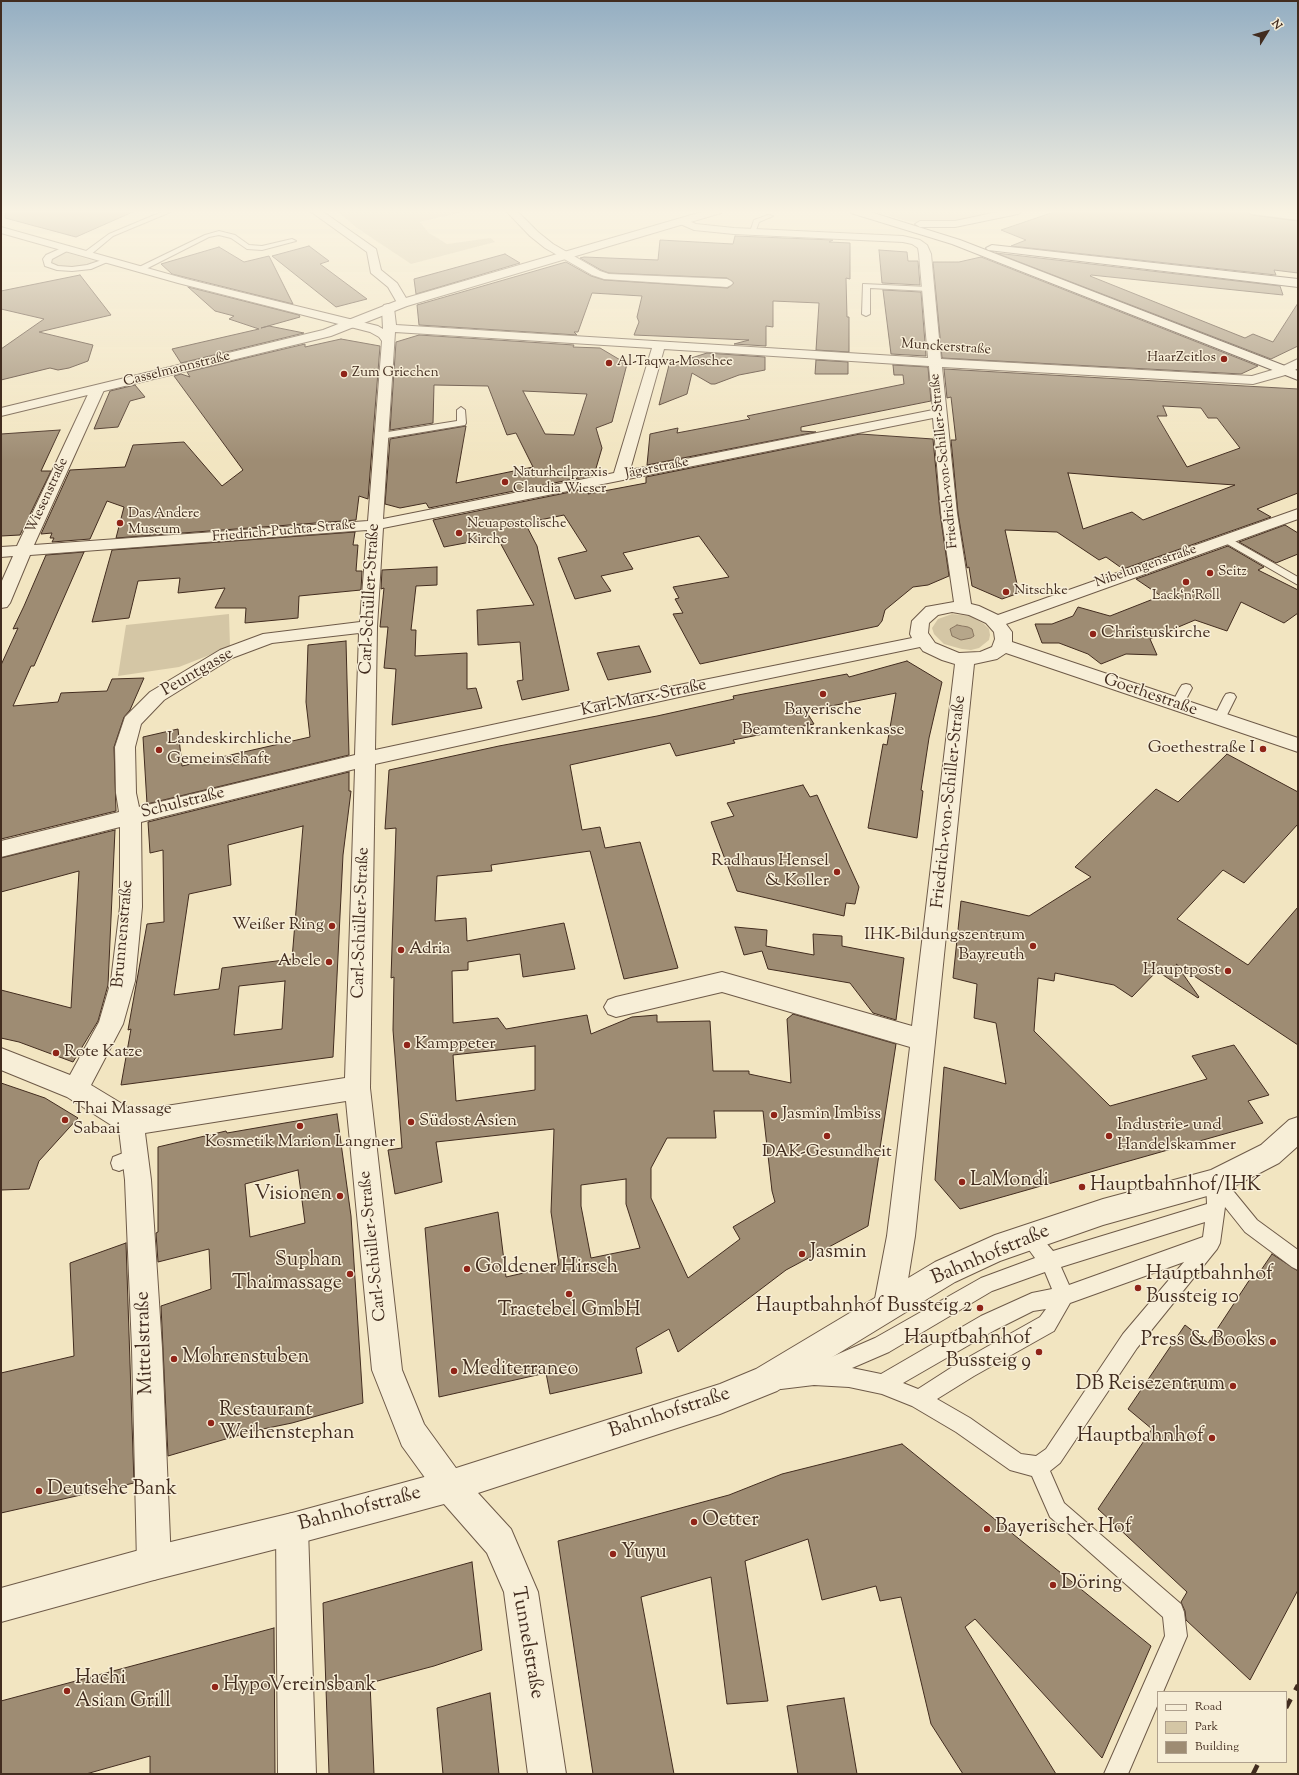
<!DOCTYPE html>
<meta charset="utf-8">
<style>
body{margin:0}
#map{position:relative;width:1299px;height:1775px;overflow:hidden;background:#f2e5c1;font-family:"Sorts Mill Goudy",serif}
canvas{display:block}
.frame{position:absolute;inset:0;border:2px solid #422c1f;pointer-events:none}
.legend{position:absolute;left:1157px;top:1691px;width:130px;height:72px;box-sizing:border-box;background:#f7eed7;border:1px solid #afa08d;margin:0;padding:5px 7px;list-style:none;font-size:12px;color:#422c1f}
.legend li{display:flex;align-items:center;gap:8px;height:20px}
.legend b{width:20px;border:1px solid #afa08d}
.north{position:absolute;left:1247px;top:12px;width:40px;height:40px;-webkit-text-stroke:3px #f7eed7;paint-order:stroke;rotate:53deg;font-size:11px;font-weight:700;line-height:16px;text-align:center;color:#422c1f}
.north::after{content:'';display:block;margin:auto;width:14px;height:18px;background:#422c1f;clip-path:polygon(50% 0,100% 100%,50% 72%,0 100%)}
</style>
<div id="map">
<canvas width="1299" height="1775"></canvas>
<div class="frame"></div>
<ul class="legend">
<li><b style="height:5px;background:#f7eed7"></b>Road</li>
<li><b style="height:11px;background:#d4c6a5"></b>Park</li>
<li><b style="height:11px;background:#9e8c73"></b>Building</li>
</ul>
<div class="north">N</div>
</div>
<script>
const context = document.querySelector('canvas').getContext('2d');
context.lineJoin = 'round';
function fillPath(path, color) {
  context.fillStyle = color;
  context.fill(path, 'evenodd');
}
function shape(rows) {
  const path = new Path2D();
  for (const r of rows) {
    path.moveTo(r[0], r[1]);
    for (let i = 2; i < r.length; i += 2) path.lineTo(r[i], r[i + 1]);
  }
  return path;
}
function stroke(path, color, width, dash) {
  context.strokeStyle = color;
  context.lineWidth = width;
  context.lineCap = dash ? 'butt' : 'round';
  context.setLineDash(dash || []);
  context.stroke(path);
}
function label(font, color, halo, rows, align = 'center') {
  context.font = font + ' "Sorts Mill Goudy",serif';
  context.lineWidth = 3;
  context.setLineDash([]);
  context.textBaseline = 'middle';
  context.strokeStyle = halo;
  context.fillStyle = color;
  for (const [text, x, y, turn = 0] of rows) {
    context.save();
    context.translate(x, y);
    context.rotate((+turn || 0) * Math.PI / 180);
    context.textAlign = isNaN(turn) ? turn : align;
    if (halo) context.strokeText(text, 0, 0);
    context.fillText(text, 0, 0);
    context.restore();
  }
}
const green = shape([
 [337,211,466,211,420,222,429,233,447,244,491,238,495,242,411,264,357,228],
 [872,211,996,211,963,220,935,224,906,221],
 [61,251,98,262,73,268,58,267,52,264,51,259],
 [229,614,230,647,179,667,118,676,126,625],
 [952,614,970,616,984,624,989,629,990,635,989,640,979,648,971,650,962,649,944,644,934,634,932,628,938,619],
 [957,625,962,625,974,633,974,636,971,638,950,632,953,627]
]);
const water = shape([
 [957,625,968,627,972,629,974,636,971,638,961,640,952,636,950,629,957,625]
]);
const building = shape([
 [6,211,135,211,76,237,5,218,6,211],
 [1057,211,1246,211,1252,215,1298,221,1298,273,1274,270,1276,275,1011,246,1026,240,1001,230,1057,211],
 [735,236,833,240,829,242,850,243,850,279,846,278,847,317,849,317,849,352,816,350,819,303,773,301,773,327,766,326,766,346,734,344,749,340,634,335,639,322,637,317,642,296,592,293,578,332,574,332,577,335,419,325,417,305,566,262,591,276,604,280,728,288,734,283,727,278,609,273,601,270,580,258,584,257,658,260,660,240,733,244,735,236],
 [309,246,329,261,320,264,367,299,336,307,272,256,309,246],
 [219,247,244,262,269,256,293,304,172,274,161,264,219,247],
 [879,250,907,252,908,261,918,261,920,285,882,283,879,250],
 [996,253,1280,286,1283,295,1091,275,1090,276,1245,338,1253,334,1273,342,1298,303,1298,346,1271,359,996,253],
 [505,254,520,263,416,294,414,279,505,254],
 [981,257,1258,366,1241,374,942,358,933,262,959,262,981,257],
 [80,275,111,315,39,332,93,345,88,361,69,368,58,370,50,368,1,380,1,349,44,319,1,309,1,291,80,275],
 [188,287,299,315,300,317,261,328,269,326,304,333,181,363,172,349,259,329,229,319,234,316,215,311,188,287],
 [883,290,921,292,926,356,891,354,883,290],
 [419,335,574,345,573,347,600,348,627,364,612,422,596,428,602,448,594,475,429,508,426,503,400,508,385,504,390,439,466,426,456,483,533,467,516,433,507,435,488,386,434,385,433,423,390,430,396,342,419,335],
 [523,391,587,394,574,435,545,434,523,391],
 [341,339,380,346,368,499,359,496,356,520,116,538,124,507,107,501,90,539,52,542,54,538,50,538,52,533,41,534,70,470,125,467,133,445,184,442,222,486,243,470,174,376,181,374,190,377,187,372,305,344,305,347,341,339],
 [707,353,765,357,765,370,739,375,715,384,711,384,692,373,687,394,659,405,669,365,707,353],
 [816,360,848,362,848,374,815,374,816,360],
 [893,365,928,367,931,401,801,427,801,431,816,432,647,465,650,434,678,428,677,433,750,419,747,416,904,384,903,375,894,375,893,365],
 [944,369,1298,389,1298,493,1257,509,1271,517,1123,569,1106,557,1099,560,1057,532,1005,530,1019,593,1002,599,972,586,969,567,967,568,958,513,951,440,956,440,951,397,947,398,944,369],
 [1163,406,1201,408,1208,418,1217,418,1240,448,1187,467,1157,416,1167,416,1163,406],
 [1068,473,1118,477,1235,485,1143,520,1132,512,1083,529,1068,473],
 [135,385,145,397,130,401,118,427,94,429,110,391,135,385],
 [60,430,41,471,51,471,20,535,1,536,1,434,60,430],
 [860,434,933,439,940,513,949,576,928,585,913,587,885,610,882,621,878,626,700,664,673,614,683,613,675,599,679,598,673,587,729,577,699,536,623,553,633,569,601,576,611,591,575,599,558,558,587,551,564,515,525,523,537,546,569,690,522,700,517,681,523,680,520,642,478,645,477,610,534,605,497,537,444,547,433,520,590,488,588,494,646,483,646,477,860,434],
 [1285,525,1298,533,1298,554,1276,563,1239,542,1285,525],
 [355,532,353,545,358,545,356,571,362,571,361,590,299,596,298,618,245,623,246,608,215,608,225,588,178,593,180,578,138,581,129,618,92,622,112,550,355,532],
 [1228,546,1264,567,1258,570,1298,590,1298,613,1284,623,1241,602,1227,631,1195,620,1150,639,1157,655,1126,654,1101,664,1088,654,1059,643,1042,643,1035,624,1052,624,1073,616,1078,607,1110,616,1161,596,1136,579,1228,546],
 [84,552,34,666,31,666,13,706,58,702,61,693,107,691,112,679,144,678,130,710,124,717,114,747,116,811,1,839,1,665,18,628,13,629,24,606,46,555,84,552],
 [437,567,437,585,416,586,411,630,416,630,415,656,467,653,467,689,476,688,482,708,392,725,396,669,384,668,388,627,380,627,384,588,381,589,382,570,437,567],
 [346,641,349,755,147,804,143,737,178,729,182,766,310,737,306,702,308,645,346,641],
 [639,646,651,672,608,680,597,653,639,646],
 [907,661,942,682,929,738,921,790,923,791,917,838,868,828,883,744,887,745,896,693,806,711,814,724,733,740,735,743,676,756,670,743,570,765,582,830,600,827,605,848,640,842,678,968,624,979,590,851,491,865,492,871,437,876,435,921,466,918,467,941,564,923,575,969,523,977,520,954,468,962,468,970,452,971,453,1023,498,1018,506,1029,587,1015,591,1034,632,1017,657,1015,657,1022,710,1021,713,1071,749,1071,749,1074,791,1083,787,1019,793,1014,896,1044,868,1226,786,1270,678,1352,669,1329,636,1348,642,1373,550,1394,546,1373,439,1397,425,1228,498,1212,506,1277,559,1265,551,1212,554,1129,436,1142,442,1182,395,1194,388,1150,402,1148,393,1030,394,977,391,978,396,828,385,829,389,770,499,746,657,716,734,699,733,696,847,674,849,677,907,661],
 [535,1046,535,1090,456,1101,453,1055,535,1046],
 [714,1111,763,1111,772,1191,775,1202,733,1227,740,1239,688,1278,651,1198,651,1168,667,1138,716,1138,714,1111],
 [626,1179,626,1204,640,1248,591,1258,581,1206,581,1185,626,1179],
 [1227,754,1298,792,1298,824,1244,883,1223,870,1177,919,1248,965,1298,907,1298,1045,1176,964,1199,997,1198,998,1157,971,1132,997,1114,985,1055,973,1054,981,1038,978,1034,1031,1110,1106,1207,1079,1192,1056,1234,1045,1269,1095,1248,1101,1263,1123,960,1209,935,1180,944,1067,1006,1084,996,1023,974,1018,977,984,953,978,961,901,1029,916,1091,877,1075,867,1156,789,1178,802,1227,754],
 [349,772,349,791,351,791,343,855,333,1057,121,1085,131,1029,128,1030,147,924,164,922,163,850,150,853,148,822,349,772],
 [303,826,292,959,222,968,219,989,174,995,189,894,231,885,228,845,303,826],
 [285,981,282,1029,234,1035,239,986,285,981],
 [803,785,810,797,817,795,859,887,855,904,846,903,844,916,737,891,711,822,734,816,727,803,803,785],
 [115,830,108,985,98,1021,73,1062,19,1042,1,1038,1,990,71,1008,79,871,1,892,1,858,115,830],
 [735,927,767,930,766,946,814,955,813,934,842,936,842,946,904,958,896,1020,873,1013,850,983,768,969,762,951,744,955,735,927],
 [1,1083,45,1098,78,1118,39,1161,29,1189,1,1190,1,1083],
 [337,1114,351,1216,363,1403,292,1423,253,1431,168,1456,161,1306,211,1289,209,1249,158,1262,156,1233,158,1232,158,1147,226,1131,227,1133,337,1114],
 [298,1170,305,1223,250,1237,245,1184,298,1170],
 [126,1243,134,1483,1,1513,1,1373,74,1356,70,1263,126,1243],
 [1272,1254,1298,1271,1298,1590,1250,1680,1186,1620,1185,1611,1181,1602,1187,1592,1098,1509,1152,1429,1128,1409,1185,1325,1208,1343,1254,1273,1257,1276,1272,1254],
 [902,1444,1151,1646,1102,1758,975,1619,965,1627,1056,1774,963,1774,931,1724,901,1597,880,1601,876,1586,822,1600,808,1539,745,1561,768,1701,727,1704,711,1577,641,1597,674,1774,593,1774,558,1541,729,1495,782,1474,902,1444],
 [472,1562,482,1650,434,1666,370,1683,374,1774,329,1774,323,1603,472,1562],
 [274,1628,275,1774,150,1774,150,1756,86,1774,1,1774,1,1701,274,1628],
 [490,1693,499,1774,443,1774,437,1708,490,1693],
 [844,1698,857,1774,798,1774,787,1706,844,1698]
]);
const service = shape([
 [164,211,173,211,113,236,89,256,82,254,109,234,164,211],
 [768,215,773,216,759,222,755,233,751,233,750,232,754,220,768,215],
 [219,231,235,235,249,245,262,246,292,239,296,241,262,250,247,249,231,238,219,235,209,237,142,271,139,271,135,269,205,235,219,231],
 [66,246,69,246,69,250,52,259,51,263,58,266,72,267,87,265,108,258,112,260,91,269,72,271,57,270,45,266,43,259,46,255,66,246],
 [863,284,928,287,932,289,928,291,870,288,870,314,866,316,862,314,863,284],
 [461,407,465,410,466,423,465,425,381,439,376,436,381,433,457,421,457,410,461,407],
 [1226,536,1298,577,1298,585,1222,541,1221,539,1222,537,1226,536],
 [1186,684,1190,685,1192,688,1183,705,1181,708,1177,709,1173,708,1171,705,1180,688,1182,685,1186,684],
 [1230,693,1234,694,1236,697,1225,719,1223,722,1215,722,1213,719,1224,697,1226,694,1230,693],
 [136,1148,142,1150,144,1156,142,1162,119,1171,113,1169,111,1163,113,1157,136,1148],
 [1215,1174,1221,1176,1257,1220,1298,1250,1298,1270,1292,1267,1245,1232,1225,1207,1220,1243,1217,1249,1137,1348,1060,1463,1050,1471,1064,1503,1181,1604,1184,1612,1187,1636,1163,1692,1158,1692,1158,1704,1128,1774,1104,1774,1165,1636,1163,1617,1050,1517,1032,1476,1010,1470,956,1432,912,1406,882,1394,849,1387,814,1385,781,1389,774,1386,771,1379,774,1372,781,1369,813,1365,875,1338,981,1278,1035,1258,1024,1243,1021,1237,1024,1231,1030,1228,1036,1231,1053,1251,1207,1204,1206,1182,1209,1176,1215,1174],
 [1205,1222,1203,1237,1069,1285,1061,1267,1205,1222],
 [1184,1262,1123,1334,1046,1449,1036,1456,1021,1454,970,1418,937,1399,974,1376,1054,1331,1070,1303,1184,1262],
 [1045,1272,1052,1289,1032,1293,981,1316,881,1374,852,1368,889,1352,992,1291,1045,1272],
 [1046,1309,1040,1317,960,1362,918,1389,903,1383,995,1330,1033,1311,1046,1309]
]);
const minor = shape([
 [310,211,322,211,376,249,381,270,397,283,409,303,407,306,399,306,388,287,371,273,367,252,310,211],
 [506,211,517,211,538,232,553,244,600,271,609,274,727,279,731,281,733,283,731,285,727,287,604,279,592,275,545,248,530,236,506,211],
 [1247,211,1278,211,1298,214,1298,220,1252,214,1247,211],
 [682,218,696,224,734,228,903,236,920,240,927,245,931,254,941,359,1252,376,1279,368,1298,359,1298,368,1289,374,1253,384,942,367,957,513,971,604,979,606,998,615,1298,509,1298,519,1006,624,1012,632,1012,642,1298,738,1298,752,1006,653,997,659,974,664,915,1236,904,1304,899,1314,889,1319,879,1314,874,1304,887,1236,910,1047,722,992,616,1017,608,1014,604,1007,608,1000,616,997,722,972,912,1026,955,664,942,660,923,651,920,647,679,697,375,764,370,1088,402,1370,424,1424,461,1475,466,1486,461,1497,450,1502,439,1497,402,1446,372,1370,346,1101,145,1133,151,1180,162,1348,171,1563,166,1575,154,1580,142,1575,137,1563,132,1348,125,1180,119,1130,67,1097,1,1070,1,1048,70,1075,99,1022,111,981,120,907,120,827,1,857,1,841,119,812,116,793,115,747,125,717,150,692,220,650,263,634,360,622,367,530,30,555,10,603,7,607,1,608,1,583,13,556,1,557,1,547,17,546,90,390,92,387,97,386,102,387,104,390,34,545,368,521,382,341,379,337,370,332,178,283,1,233,1,227,186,279,378,326,383,329,382,308,384,305,388,304,392,305,394,308,396,325,928,358,919,254,918,248,912,244,903,242,734,234,694,230,678,223,677,221,682,218],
 [395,332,652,348,614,473,383,519,395,332],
 [664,349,929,366,933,410,630,470,664,349],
 [933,418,941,513,954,602,926,607,912,621,910,634,912,638,679,685,375,750,377,627,383,528,933,418],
 [952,612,969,615,986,623,994,632,995,639,992,647,980,652,959,653,935,643,928,633,929,623,938,615,952,612],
 [359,633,355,755,139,807,136,793,135,747,141,724,164,700,232,658,272,643,359,633],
 [355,769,345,1078,134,1111,91,1085,123,1024,135,981,142,907,141,822,355,769],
 [292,1513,304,1517,308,1529,316,1774,278,1774,276,1529,280,1517,292,1513]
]);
const tertiary = shape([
 [705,211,722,211,721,213,407,306,331,336,1,416,1,408,323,330,399,300,705,211],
 [1298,1117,1298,1146,1279,1163,1225,1191,1103,1225,1000,1261,955,1282,777,1391,720,1414,478,1493,511,1529,538,1592,566,1774,528,1774,504,1592,487,1553,444,1504,292,1545,154,1580,1,1622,1,1588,154,1546,292,1513,450,1470,720,1384,756,1369,935,1262,995,1235,1103,1199,1211,1170,1261,1145,1289,1120,1298,1117]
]);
const secondary = shape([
 [850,211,867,211,960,240,1298,371,1298,380,952,244,851,213,850,211],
 [1002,211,1023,211,1018,214,955,227,920,227,915,224,920,221,955,221,1002,211],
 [992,245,1298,279,1298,287,988,250,986,248,992,245]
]);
const rail = shape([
 [1286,1708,1298,1685],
 [1253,1774,1259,1762]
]);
const markers = [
 [1224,359,4,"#8f2418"],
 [609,363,4,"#8f2418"],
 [344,374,4,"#8f2418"],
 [505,482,4,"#8f2418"],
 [120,523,4,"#8f2418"],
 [459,533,4,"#8f2418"],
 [1210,573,4,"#8f2418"],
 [1186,582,4,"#8f2418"],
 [1006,592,4,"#8f2418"],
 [1093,634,4,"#8f2418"],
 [823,694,4,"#8f2418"],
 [1263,749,4,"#8f2418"],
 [159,750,4,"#8f2418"],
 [837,872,4,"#8f2418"],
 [332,926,4,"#8f2418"],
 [1033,946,4,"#8f2418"],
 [401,950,4,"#8f2418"],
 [329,962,4,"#8f2418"],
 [1228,971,4,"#8f2418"],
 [407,1045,4,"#8f2418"],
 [56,1053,4,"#8f2418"],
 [774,1115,4,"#8f2418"],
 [65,1120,4,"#8f2418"],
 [411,1122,4,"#8f2418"],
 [300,1126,4,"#8f2418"],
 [827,1136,4,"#8f2418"],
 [1109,1136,4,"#8f2418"],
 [962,1182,4,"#8f2418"],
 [1082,1187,4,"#8f2418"],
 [340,1196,4,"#8f2418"],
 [802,1254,4,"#8f2418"],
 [467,1269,4,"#8f2418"],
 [350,1274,4,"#8f2418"],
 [1138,1288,4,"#8f2418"],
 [569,1294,4,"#8f2418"],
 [980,1308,4,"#8f2418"],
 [1273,1342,4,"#8f2418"],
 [1039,1352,4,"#8f2418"],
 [174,1359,4,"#8f2418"],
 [454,1371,4,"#8f2418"],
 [1233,1386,4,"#8f2418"],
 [211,1423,4,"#8f2418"],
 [1212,1438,4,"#8f2418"],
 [39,1491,4,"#8f2418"],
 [694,1522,4,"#8f2418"],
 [987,1529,4,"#8f2418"],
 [613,1554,4,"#8f2418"],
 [1053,1585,4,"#8f2418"],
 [215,1687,4,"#8f2418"],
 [67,1691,4,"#8f2418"]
];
const farStreetnames = [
 ["Munckerstraße",946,348,4],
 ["Casselmannstraße",177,370,-14],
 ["Friedrich-von-Schiller-Straße",945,461,-96],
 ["Jägerstraße",657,469,-11],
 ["Wiesenstraße",48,496,-65],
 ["Friedrich-Puchta-Straße",284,532,-5],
 ["Nibelungenstraße",1146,567,-19]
];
const farPoinames = [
 ["HaarZeitlos",1216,359,"right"],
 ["Al-Taqwa-Moschee",617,363],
 ["Zum Griechen",352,374],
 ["Naturheilpraxis",513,474],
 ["Claudia Wieser",513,490],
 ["Das Andere",128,515],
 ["Museum",128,531],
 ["Neuapostolische",467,525],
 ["Kirche",467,541],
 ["Seitz",1218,573],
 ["Nitschke",1014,592],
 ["Lack‘n‘Roll",1186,597,"center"]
];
const streetNames = [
 ["Carl-Schüller-Straße",371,599,-87],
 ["Peuntgasse",198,673,-30],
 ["Goethestraße",1150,696,19],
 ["Karl-Marx-Straße",644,699,-12],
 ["Friedrich-von-Schiller-Straße",950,802,-84],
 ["Schulstraße",183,804,-14],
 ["Carl-Schüller-Straße",362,923,-88],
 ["Brunnenstraße",124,934,-85],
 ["Carl-Schüller-Straße",374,1246,-96]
];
const poiNames = [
 ["Christuskirche",1101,634],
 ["Bayerische",823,711,"center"],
 ["Beamtenkrankenkasse",823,731,"center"],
 ["Landeskirchliche",167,740],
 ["Gemeinschaft",167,760],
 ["Goethestraße I",1255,749,"right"],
 ["Radhaus Hensel",829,862,"right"],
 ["& Koller",829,882,"right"],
 ["Weißer Ring",324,926,"right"],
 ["IHK-Bildungszentrum",1025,936,"right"],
 ["Bayreuth",1025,956,"right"],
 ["Adria",409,950],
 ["Abele",321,962,"right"],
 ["Hauptpost",1220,971,"right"],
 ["Kamppeter",415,1045],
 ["Rote Katze",64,1053],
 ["Thai Massage",73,1110],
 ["Sabaai",73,1130],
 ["Jasmin Imbiss",782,1115],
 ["Südost Asien",419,1122],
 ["Industrie- und",1117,1126],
 ["Handelskammer",1117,1146],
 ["Kosmetik Marion Langner",300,1143,"center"],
 ["DAK-Gesundheit",827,1153,"center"]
];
const nearPoinames = [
 ["LaMondi",970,1182],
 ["Hauptbahnhof/IHK",1090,1187],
 ["Visionen",332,1196,"right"],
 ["Jasmin",810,1254],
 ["Suphan",342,1262,"right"],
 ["Thaimassage",342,1285,"right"],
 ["Goldener Hirsch",475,1269],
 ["Hauptbahnhof",1146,1276],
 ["Bussteig 10",1146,1299],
 ["Hauptbahnhof Bussteig 2",972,1308,"right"],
 ["Tractebel GmbH",569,1312,"center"],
 ["Hauptbahnhof",1031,1340,"right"],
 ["Bussteig 9",1031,1363,"right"],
 ["Press & Books",1265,1342,"right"],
 ["Mohrenstuben",182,1359],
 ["Mediterraneo",462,1371],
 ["DB Reisezentrum",1225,1386,"right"],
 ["Restaurant",219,1412],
 ["Weihenstephan",219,1435],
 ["Hauptbahnhof",1204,1438,"right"],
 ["Deutsche Bank",47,1491],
 ["Oetter",702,1522],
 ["Bayerischer Hof",995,1529],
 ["Yuyu",621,1554],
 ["Döring",1061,1585],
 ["Hachi",75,1680],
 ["Asian Grill",75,1703],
 ["HypoVereinsbank",223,1687]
];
const nearStreetnames = [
 ["Bahnhofstraße",991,1256,-23],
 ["Mittelstraße",146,1343,-92],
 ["Bahnhofstraße",670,1414,-18],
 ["Bahnhofstraße",360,1510,-15],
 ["Tunnelstraße",526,1643,80]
];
fillPath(green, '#d4c6a5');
fillPath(water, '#b6a68a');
stroke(water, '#88755f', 1);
fillPath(building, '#9e8c73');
stroke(building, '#422c1f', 1);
stroke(service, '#6e5a48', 2);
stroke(minor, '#6e5a48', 2);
stroke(tertiary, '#6e5a48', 2);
stroke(secondary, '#422c1f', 2);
fillPath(service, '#f7eed7');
fillPath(minor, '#f7eed7');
fillPath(tertiary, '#f7eed7');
fillPath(secondary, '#f7eed7');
stroke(rail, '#422c1f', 4.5, [10, 10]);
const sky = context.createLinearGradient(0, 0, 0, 460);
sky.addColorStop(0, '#94aec2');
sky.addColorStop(0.46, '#f9f3e3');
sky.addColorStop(1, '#f9f3e300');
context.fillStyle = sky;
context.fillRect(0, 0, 1299, 460);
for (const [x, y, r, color] of markers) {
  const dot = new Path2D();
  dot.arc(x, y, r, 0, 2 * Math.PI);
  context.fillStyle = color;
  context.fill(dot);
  stroke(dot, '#f7eed7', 1.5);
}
label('14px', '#422c1f', '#f7eed7', farStreetnames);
label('14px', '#422c1f', '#f7eed7', farPoinames, 'left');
label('17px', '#422c1f', '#f7eed7', streetNames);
label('17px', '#422c1f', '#f7eed7', poiNames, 'left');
label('20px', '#422c1f', '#f7eed7', nearPoinames, 'left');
label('20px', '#422c1f', '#f7eed7', nearStreetnames);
</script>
